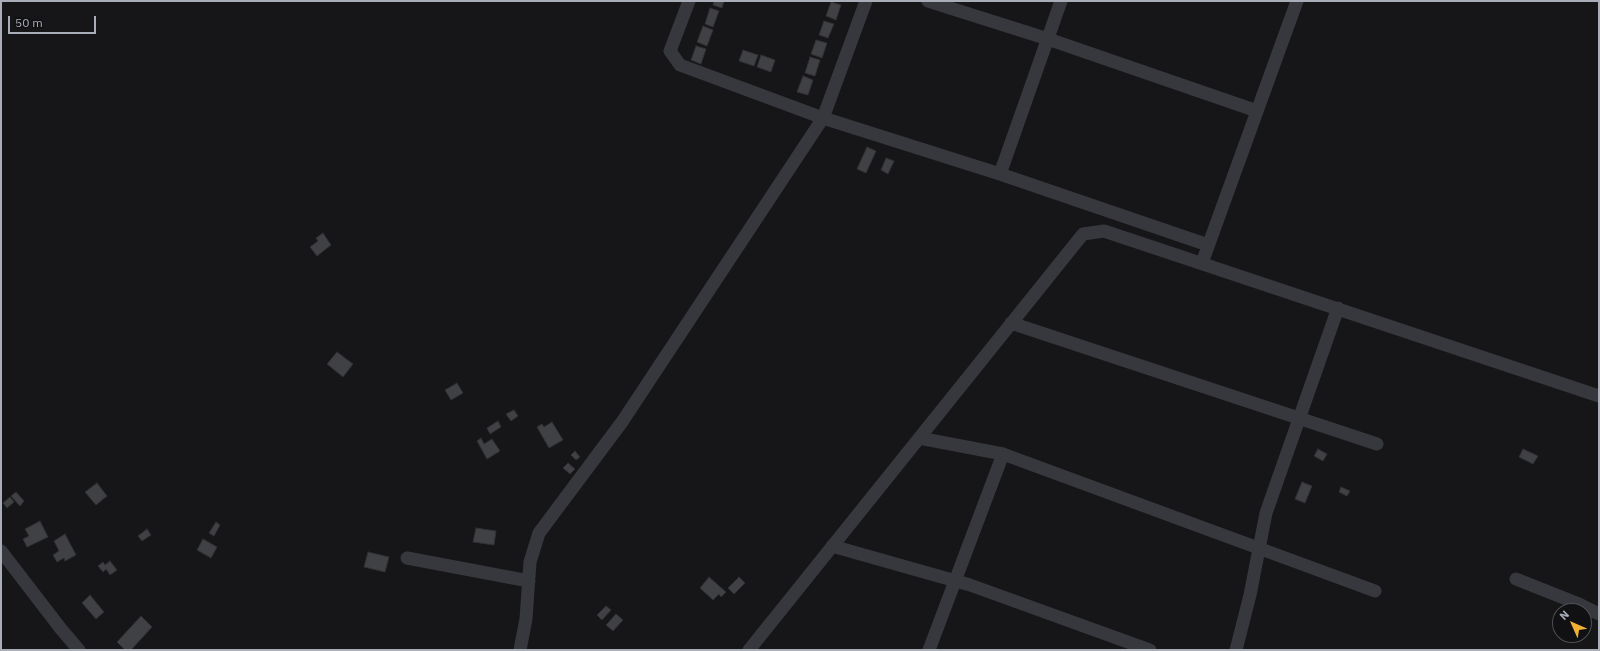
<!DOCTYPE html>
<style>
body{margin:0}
#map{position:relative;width:1600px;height:651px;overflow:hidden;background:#161618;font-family:"IBM Plex Sans",sans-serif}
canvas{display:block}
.frame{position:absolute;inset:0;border:2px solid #a8adb8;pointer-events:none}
.north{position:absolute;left:1552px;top:603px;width:40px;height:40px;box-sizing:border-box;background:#111113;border:1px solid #4d4f55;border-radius:50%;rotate:315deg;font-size:11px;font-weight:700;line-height:16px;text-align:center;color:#a8adb8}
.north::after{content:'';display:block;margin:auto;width:14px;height:18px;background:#f2b134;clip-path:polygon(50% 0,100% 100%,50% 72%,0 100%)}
.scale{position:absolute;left:8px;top:16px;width:88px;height:18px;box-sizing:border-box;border:2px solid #a8adb8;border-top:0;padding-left:5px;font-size:12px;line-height:14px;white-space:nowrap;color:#a8adb8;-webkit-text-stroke:3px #111113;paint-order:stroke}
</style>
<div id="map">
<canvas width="1600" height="651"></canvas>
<div class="frame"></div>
<div class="north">N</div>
<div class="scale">50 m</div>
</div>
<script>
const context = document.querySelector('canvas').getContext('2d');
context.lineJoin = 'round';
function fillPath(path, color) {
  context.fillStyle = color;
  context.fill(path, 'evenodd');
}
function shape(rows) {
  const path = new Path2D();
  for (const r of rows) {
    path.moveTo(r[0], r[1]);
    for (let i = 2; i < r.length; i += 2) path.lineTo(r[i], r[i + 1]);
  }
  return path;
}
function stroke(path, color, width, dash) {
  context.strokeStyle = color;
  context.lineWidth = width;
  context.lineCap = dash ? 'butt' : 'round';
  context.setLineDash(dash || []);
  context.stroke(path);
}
const building = shape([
 [714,1,724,1,722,8,713,5,714,1],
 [831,2,841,5,836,20,826,16,831,2],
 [710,8,719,11,713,27,705,24,710,8],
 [824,21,834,24,828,38,819,35,824,21],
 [703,26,713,30,707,46,697,42,703,26],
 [816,40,827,43,822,58,811,54,816,40],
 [696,46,706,49,701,64,691,60,696,46],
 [743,50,758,55,754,66,739,61,743,50],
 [761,55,775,60,771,72,757,67,761,55],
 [810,57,820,60,815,76,805,73,810,57],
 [803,76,813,80,808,95,797,92,803,76],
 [867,147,876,151,866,173,857,169,867,147],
 [886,158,894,161,888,174,881,170,886,158],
 [323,233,331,245,317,256,310,247,318,241,316,238,323,233],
 [337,352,353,364,343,377,327,364,337,352],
 [457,383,463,393,451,400,445,390,457,383],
 [514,410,518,416,511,421,506,414,514,410],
 [498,421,501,427,490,434,487,428,498,421],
 [552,422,563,440,549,448,537,427,542,424,544,427,552,422],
 [481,438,484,444,492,439,500,451,487,459,477,441,481,438],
 [1318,449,1327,454,1323,461,1314,456,1318,449],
 [1523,449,1538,456,1533,464,1519,457,1523,449],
 [575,451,580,457,576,460,571,455,575,451],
 [568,463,575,469,570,474,563,468,568,463],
 [1302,482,1312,486,1305,503,1295,499,1302,482],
 [97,483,107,496,96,505,85,492,97,483],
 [1341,487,1350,491,1347,496,1339,492,1341,487],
 [16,492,24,501,20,506,11,496,16,492],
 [10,497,14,502,7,508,3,503,10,497],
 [40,521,48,537,27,547,23,539,29,536,25,529,40,521],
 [216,522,220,525,214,536,209,533,216,522],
 [476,528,496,531,494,545,473,542,476,528],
 [147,529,151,535,142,541,138,536,147,529],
 [65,534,76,555,65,561,64,558,57,562,53,555,59,551,54,541,65,534],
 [203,539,217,547,211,558,197,550,203,539],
 [368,552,389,557,385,572,364,567,368,552],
 [110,561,117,570,110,575,106,569,103,572,98,566,103,562,105,565,110,561],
 [709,577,726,592,721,597,719,594,713,600,700,588,709,577],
 [739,577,745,583,734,594,728,588,739,577],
 [90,595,104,612,96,619,82,603,90,595],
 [606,606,611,610,602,620,597,615,606,606],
 [616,614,623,620,613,631,606,625,616,614],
 [141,616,152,627,131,650,125,650,117,642,141,616]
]);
const minor = shape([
 [689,1,670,51,680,65,823,118,1000,174,1208,245],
 [928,1,1048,39,1257,111],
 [1000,174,1061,1],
 [1202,263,1297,1],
 [1011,323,1377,444],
 [919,438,1003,454,1375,591],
 [832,546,970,585,1150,650],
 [1,551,61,629,79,650],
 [407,558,529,581],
 [1516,579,1579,604,1599,614],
 [520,650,526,619,530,562,539,533,622,422,823,118,866,1],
 [749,650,1083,234,1104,231,1599,396],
 [929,650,1003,454],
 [1236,650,1250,595,1266,513,1338,308]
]);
fillPath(building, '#404145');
stroke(building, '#303034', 1);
stroke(minor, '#37383d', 13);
</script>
